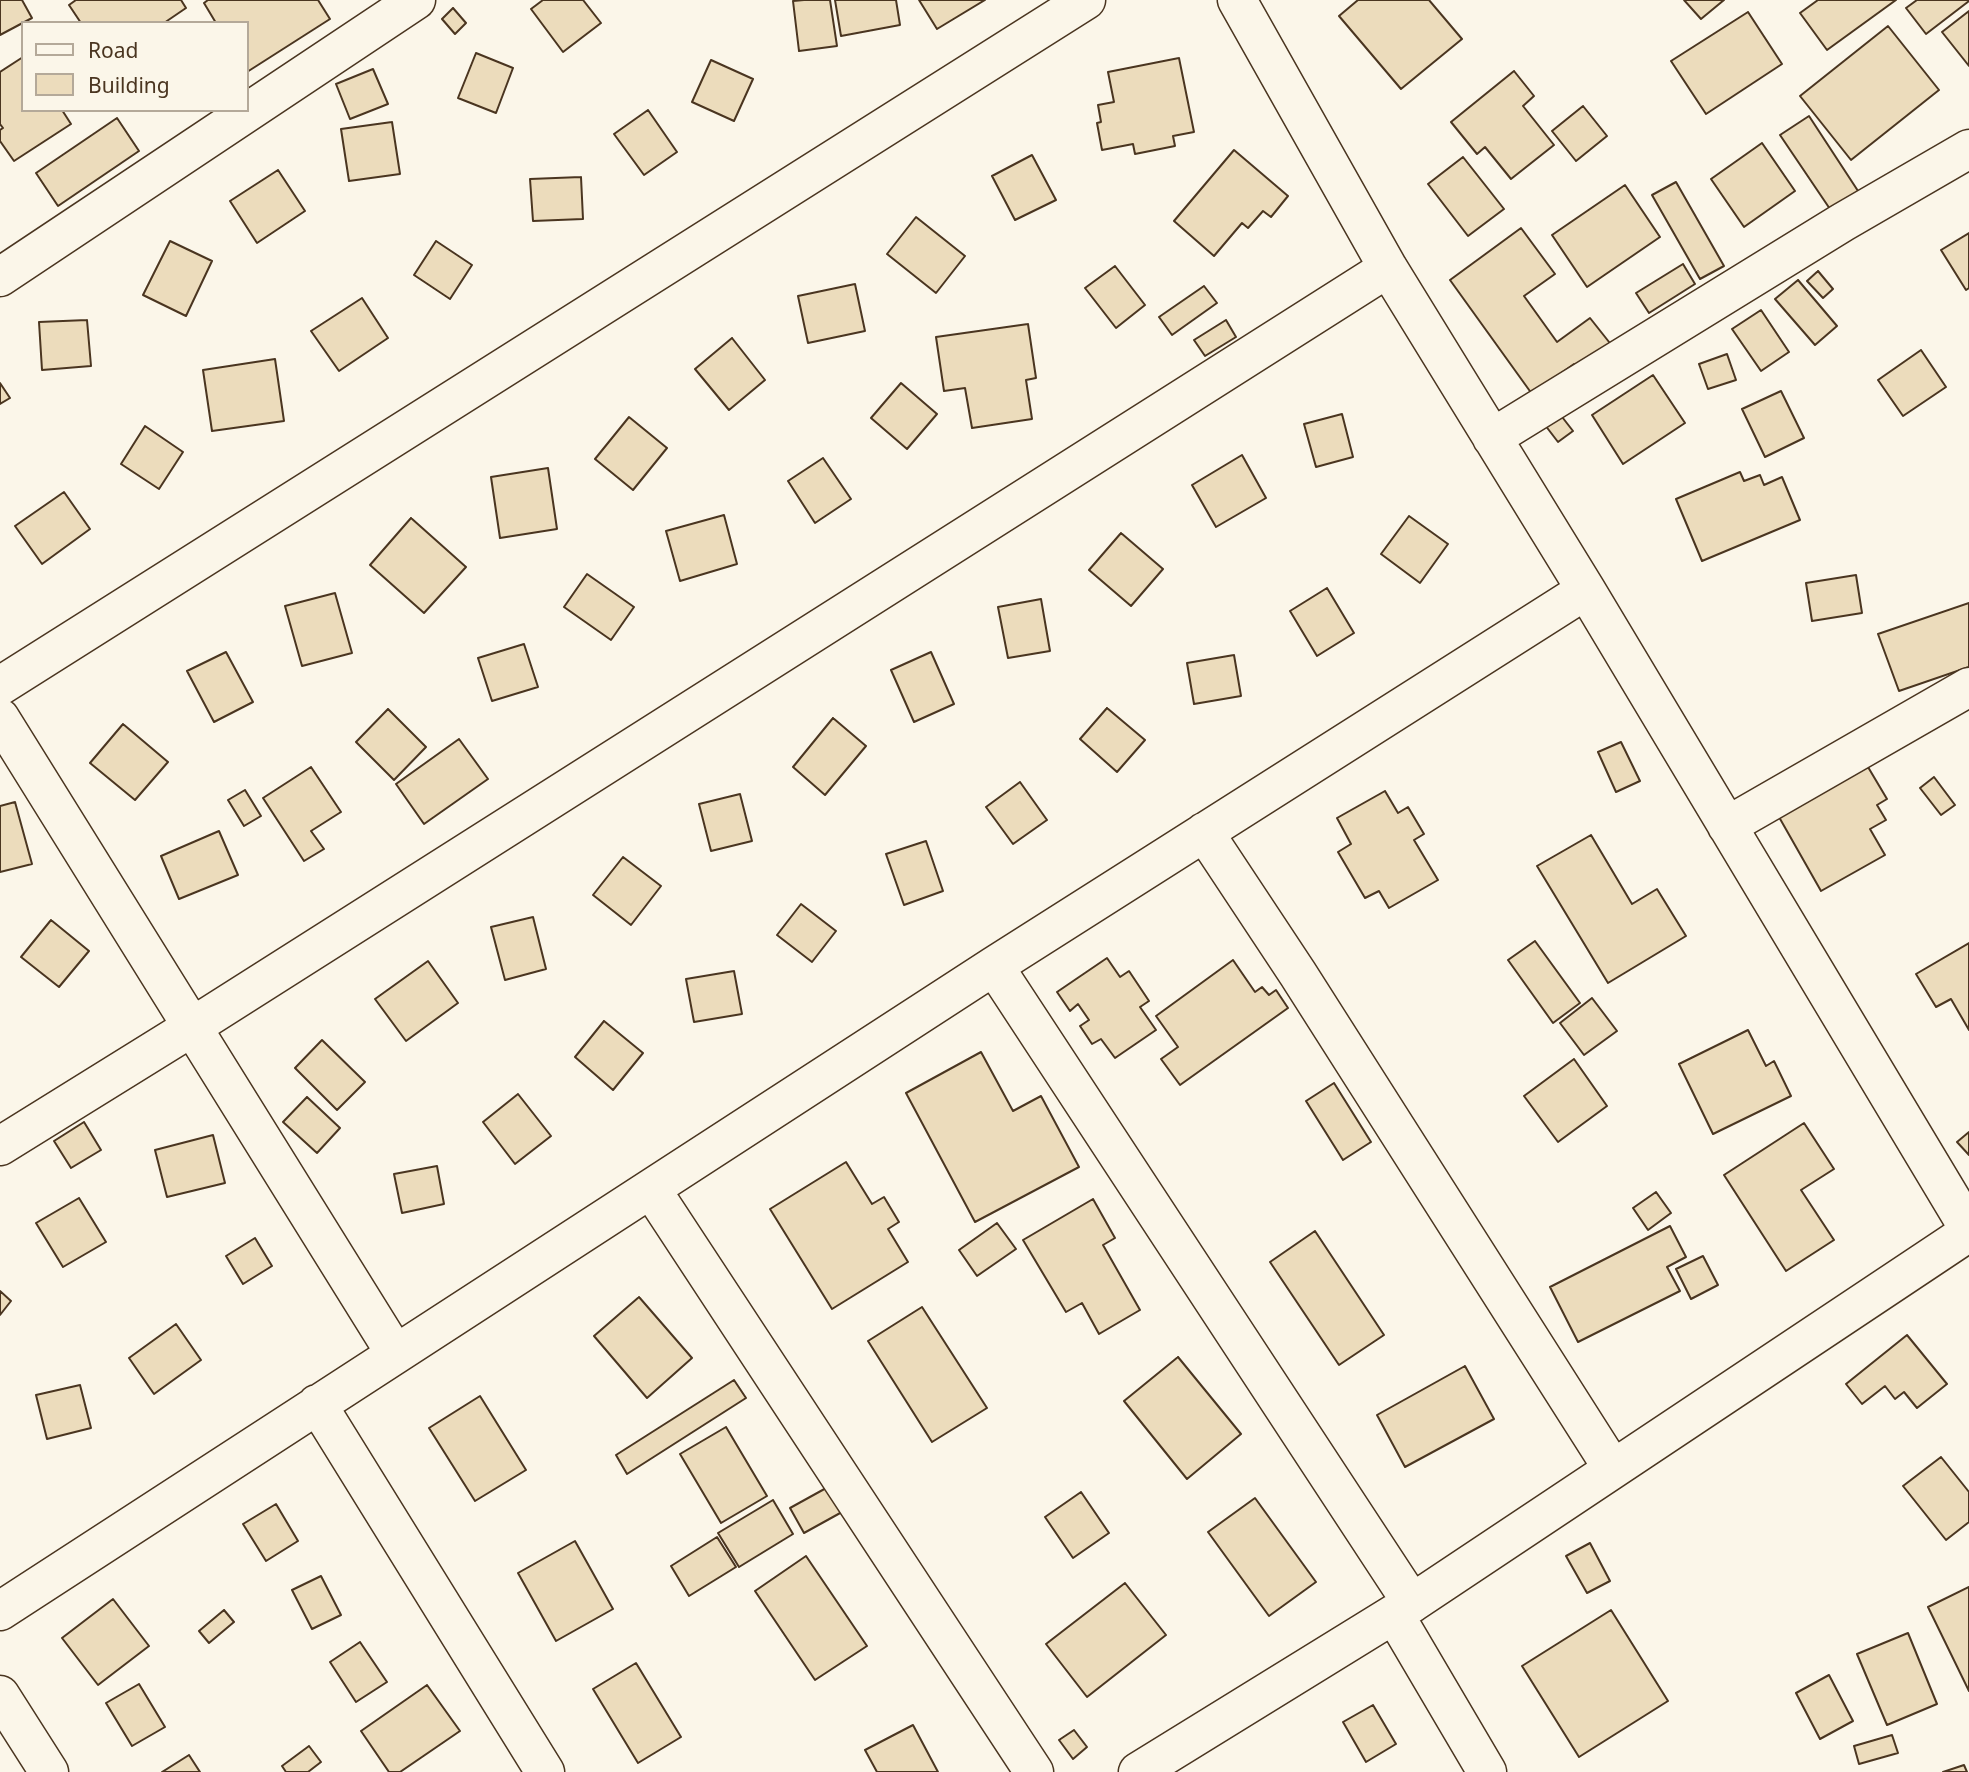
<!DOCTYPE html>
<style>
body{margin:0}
#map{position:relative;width:1969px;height:1772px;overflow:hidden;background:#fbf6e9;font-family:"Noto Sans",sans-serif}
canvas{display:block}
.legend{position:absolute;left:21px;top:21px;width:228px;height:91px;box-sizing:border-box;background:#fbf6e9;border:2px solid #b4a999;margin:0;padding:9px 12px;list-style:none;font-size:21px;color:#4a3520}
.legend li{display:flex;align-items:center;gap:14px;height:35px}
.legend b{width:35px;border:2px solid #b4a999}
</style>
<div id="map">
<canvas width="1969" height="1772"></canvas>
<ul class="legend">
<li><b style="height:9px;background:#fbf6e9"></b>Road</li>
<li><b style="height:19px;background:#ecdcbc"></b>Building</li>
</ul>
</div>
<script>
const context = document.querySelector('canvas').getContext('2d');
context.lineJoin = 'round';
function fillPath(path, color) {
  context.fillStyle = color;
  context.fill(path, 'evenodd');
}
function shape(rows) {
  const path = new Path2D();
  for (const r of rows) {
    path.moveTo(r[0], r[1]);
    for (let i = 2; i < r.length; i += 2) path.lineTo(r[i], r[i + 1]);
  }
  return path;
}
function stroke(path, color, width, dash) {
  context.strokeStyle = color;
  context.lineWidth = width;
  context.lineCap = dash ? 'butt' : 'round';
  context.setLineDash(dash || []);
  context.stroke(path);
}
const building = shape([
 [0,0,22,0,32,18,0,35,0,0],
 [76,0,181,0,186,8,164,23,81,23,69,5,76,0],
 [208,0,318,0,330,19,247,72,247,23,216,23,204,3,208,0],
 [543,0,583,0,601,23,563,52,531,9,543,0],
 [804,0,830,0,837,46,799,51,793,1,804,0],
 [835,0,896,0,900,25,841,36,835,0],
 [919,0,985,0,937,29,919,0],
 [1358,0,1429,0,1462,39,1401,89,1339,16,1358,0],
 [1684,0,1724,0,1701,19,1684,0],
 [1818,0,1896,0,1827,50,1800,13,1818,0],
 [1917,0,1969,0,1969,1,1926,34,1906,8,1917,0],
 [453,8,466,23,455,34,442,19,453,8],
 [1969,11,1969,66,1942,32,1969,11],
 [1748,12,1782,64,1706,114,1671,61,1748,12],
 [1888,26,1939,90,1851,160,1800,96,1888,26],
 [476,53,513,68,496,113,458,98,476,53],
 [23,57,23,110,62,110,71,124,14,161,0,141,0,130,3,128,0,124,0,72,23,57],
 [1179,58,1194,132,1173,136,1175,146,1135,154,1133,144,1102,150,1097,123,1101,122,1098,105,1114,102,1108,72,1179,58],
 [711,60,753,79,734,121,692,102,711,60],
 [373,69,388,104,350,119,336,84,373,69],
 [1514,71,1534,96,1523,106,1554,145,1511,179,1485,147,1477,154,1451,122,1514,71],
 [1583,106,1607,136,1576,161,1552,131,1583,106],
 [648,110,677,152,644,175,614,134,648,110],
 [1809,116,1860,194,1832,212,1780,135,1809,116],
 [117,118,139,151,58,206,36,173,117,118],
 [392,122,400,174,349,181,341,129,392,122],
 [1762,143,1795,191,1744,227,1711,179,1762,143],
 [1234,150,1288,196,1271,217,1263,211,1248,228,1242,223,1214,256,1174,221,1234,150],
 [1032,155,1056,200,1015,220,992,176,1032,155],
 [1463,157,1504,209,1468,236,1428,184,1463,157],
 [278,170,305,211,257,243,230,201,278,170],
 [581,177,583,219,533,221,530,179,581,177],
 [1676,182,1724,266,1700,279,1652,195,1676,182],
 [1625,185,1660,237,1587,287,1552,235,1625,185],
 [916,217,965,256,936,293,887,254,916,217],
 [1521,228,1555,274,1524,296,1557,342,1590,318,1613,347,1580,372,1574,364,1532,394,1450,280,1521,228],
 [1969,233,1969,288,1966,290,1941,250,1969,233],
 [170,241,212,261,186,316,143,295,170,241],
 [436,241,472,265,450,299,414,275,436,241],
 [1683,264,1695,284,1649,313,1636,293,1683,264],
 [1115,266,1145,305,1116,328,1085,288,1115,266],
 [1818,271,1833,289,1823,298,1807,281,1818,271],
 [1798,280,1837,326,1815,345,1775,299,1798,280],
 [855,284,865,331,808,343,798,296,855,284],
 [1204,286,1217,303,1172,335,1159,317,1204,286],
 [362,298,388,338,339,371,311,331,362,298],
 [1761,310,1789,352,1761,371,1732,329,1761,310],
 [87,320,91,366,42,370,39,322,87,320],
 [1226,320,1236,337,1205,356,1194,340,1226,320],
 [1028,324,1036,378,1026,380,1032,419,972,428,965,388,944,391,936,337,1028,324],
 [732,338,765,380,729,410,695,369,732,338],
 [1921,350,1946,387,1903,416,1878,380,1921,350],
 [1727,354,1736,380,1708,389,1699,364,1727,354],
 [275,359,284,421,212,431,203,370,275,359],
 [1653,375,1685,423,1623,464,1592,415,1653,375],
 [0,383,10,398,0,404,0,383],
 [901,383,937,414,907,449,871,418,901,383],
 [1781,391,1804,438,1765,457,1742,409,1781,391],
 [1559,413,1573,431,1558,442,1545,425,1559,413],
 [1342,414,1353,457,1316,467,1304,424,1342,414],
 [629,417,667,448,633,490,595,459,629,417],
 [145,426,183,452,159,489,121,464,145,426],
 [1242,455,1266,498,1216,527,1192,485,1242,455],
 [823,458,851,499,815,523,788,481,823,458],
 [548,468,557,529,500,538,491,477,548,468],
 [1740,472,1744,481,1760,475,1764,485,1782,477,1800,520,1702,561,1676,499,1740,472],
 [64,492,90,529,42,564,15,526,64,492],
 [724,515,737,564,680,581,666,531,724,515],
 [1409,516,1448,544,1420,583,1381,554,1409,516],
 [411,518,466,567,424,613,370,565,411,518],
 [1121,533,1163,569,1131,606,1089,570,1121,533],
 [587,574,634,607,611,640,564,607,587,574],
 [1856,575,1862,613,1812,621,1806,583,1856,575],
 [1327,588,1354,633,1317,656,1290,611,1327,588],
 [335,593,352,653,302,666,285,606,335,593],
 [1041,599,1050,651,1008,658,998,607,1041,599],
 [1969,603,1969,667,1899,691,1878,634,1969,603],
 [524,644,538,687,492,701,478,658,524,644],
 [226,652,253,702,214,722,187,671,226,652],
 [931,652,954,704,914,722,891,670,931,652],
 [1234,655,1241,696,1194,704,1187,663,1234,655],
 [1107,708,1145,740,1117,772,1080,739,1107,708],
 [388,709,426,747,394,780,356,742,388,709],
 [833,718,866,746,825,795,793,767,833,718],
 [123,724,168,762,135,800,90,763,123,724],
 [459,739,488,779,424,824,396,784,459,739],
 [1621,742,1640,781,1616,792,1598,752,1621,742],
 [311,767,341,812,311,831,324,849,304,861,263,798,311,767],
 [1868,767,1887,799,1877,805,1886,820,1870,829,1885,855,1821,891,1779,817,1868,767],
 [1934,777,1955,805,1941,815,1920,788,1934,777],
 [1020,782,1047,820,1013,844,986,807,1020,782],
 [245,790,261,816,244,826,228,800,245,790],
 [1385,791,1398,813,1408,807,1424,834,1414,840,1438,880,1389,908,1379,891,1365,898,1338,852,1351,844,1337,818,1385,791],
 [740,794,752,841,711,851,699,804,740,794],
 [15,802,32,864,0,872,0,806,15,802],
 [219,831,238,875,179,899,161,856,219,831],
 [1591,835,1632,904,1657,889,1686,936,1608,983,1537,866,1591,835],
 [926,841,943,891,904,905,886,854,926,841],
 [623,857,661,886,631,925,593,895,623,857],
 [801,904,836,931,812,962,777,935,801,904],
 [533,917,546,969,505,980,491,927,533,917],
 [51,920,89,951,59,987,21,957,51,920],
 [1535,941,1580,1003,1553,1023,1508,960,1535,941],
 [1969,943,1969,1030,1951,999,1936,1007,1916,974,1969,943],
 [1107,958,1120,977,1129,971,1149,1001,1140,1007,1156,1030,1115,1058,1101,1039,1092,1044,1080,1026,1089,1020,1078,1004,1070,1011,1057,992,1107,958],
 [1233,960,1255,992,1262,987,1269,995,1276,990,1288,1008,1180,1085,1161,1059,1178,1047,1156,1016,1233,960],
 [428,961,458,1003,406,1041,375,999,428,961],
 [734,971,742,1014,694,1022,686,979,734,971],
 [1592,998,1617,1031,1584,1055,1560,1023,1592,998],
 [604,1021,643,1053,613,1090,575,1057,604,1021],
 [1748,1030,1766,1066,1774,1061,1791,1096,1713,1134,1679,1064,1748,1030],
 [322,1040,365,1082,337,1110,295,1068,322,1040],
 [981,1052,1013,1111,1041,1096,1079,1167,975,1222,906,1093,981,1052],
 [1574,1059,1607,1106,1558,1142,1524,1096,1574,1059],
 [1334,1083,1371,1142,1343,1160,1306,1101,1334,1083],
 [518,1094,551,1136,515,1164,483,1122,518,1094],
 [307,1097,340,1128,317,1153,283,1122,307,1097],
 [84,1122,101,1150,71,1168,54,1141,84,1122],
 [1804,1123,1834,1169,1801,1190,1834,1240,1786,1271,1724,1175,1804,1123],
 [1969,1132,1969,1155,1957,1142,1969,1132],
 [213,1135,225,1183,167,1197,155,1150,213,1135],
 [846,1162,872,1204,884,1197,899,1222,888,1229,908,1262,832,1309,770,1209,846,1162],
 [437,1166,444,1204,402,1213,394,1174,437,1166],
 [1656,1192,1671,1213,1648,1230,1633,1208,1656,1192],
 [79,1198,106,1242,63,1267,36,1223,79,1198],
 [1093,1199,1115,1238,1103,1245,1140,1310,1099,1334,1082,1303,1066,1312,1023,1240,1093,1199],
 [997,1223,1016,1249,977,1276,959,1250,997,1223],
 [1670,1226,1686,1257,1667,1267,1680,1291,1578,1342,1550,1287,1670,1226],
 [1315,1231,1384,1335,1339,1365,1270,1262,1315,1231],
 [255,1238,272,1266,243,1284,226,1256,255,1238],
 [1703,1256,1718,1285,1691,1299,1676,1269,1703,1256],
 [0,1291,11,1301,0,1315,0,1291],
 [639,1297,692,1358,647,1398,594,1336,639,1297],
 [922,1307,987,1408,932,1442,868,1341,922,1307],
 [176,1324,201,1360,154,1394,129,1358,176,1324],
 [1907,1335,1947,1384,1917,1408,1904,1392,1895,1399,1885,1386,1862,1404,1846,1384,1907,1335],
 [1178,1357,1241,1434,1187,1479,1124,1401,1178,1357],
 [1465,1366,1494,1419,1405,1467,1377,1415,1465,1366],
 [734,1380,746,1398,627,1474,616,1455,734,1380],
 [80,1385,91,1428,47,1439,36,1395,80,1385],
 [480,1396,526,1470,475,1501,429,1428,480,1396],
 [726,1427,767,1496,721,1523,680,1454,726,1427],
 [1941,1457,1969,1492,1969,1522,1946,1540,1903,1486,1941,1457],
 [828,1487,842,1512,804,1533,790,1508,828,1487],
 [1081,1492,1109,1533,1073,1558,1045,1517,1081,1492],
 [1255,1498,1316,1582,1269,1616,1208,1532,1255,1498],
 [773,1500,793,1534,739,1567,718,1533,773,1500],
 [276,1504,298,1541,266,1561,243,1524,276,1504],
 [717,1537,736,1567,689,1596,671,1566,717,1537],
 [575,1541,613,1609,556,1641,518,1573,575,1541],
 [1590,1543,1610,1581,1587,1593,1566,1556,1590,1543],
 [806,1556,867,1646,815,1680,755,1591,806,1556],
 [321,1576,341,1615,312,1629,292,1590,321,1576],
 [1125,1583,1166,1635,1087,1697,1046,1644,1125,1583],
 [1969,1587,1969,1691,1928,1607,1969,1587],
 [113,1599,149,1646,98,1685,62,1638,113,1599],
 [224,1610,234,1622,209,1643,199,1631,224,1610],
 [1611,1610,1668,1701,1579,1757,1522,1666,1611,1610],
 [1908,1633,1937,1704,1887,1725,1857,1654,1908,1633],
 [360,1642,387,1682,356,1702,330,1662,360,1642],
 [636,1663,681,1737,638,1763,593,1689,636,1663],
 [1829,1675,1853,1721,1820,1739,1796,1693,1829,1675],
 [139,1684,165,1727,132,1746,106,1703,139,1684],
 [427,1685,460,1731,400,1772,389,1772,361,1731,427,1685],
 [1373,1705,1396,1744,1366,1762,1343,1722,1373,1705],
 [913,1725,938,1772,877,1772,865,1750,913,1725],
 [1074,1730,1087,1747,1073,1759,1059,1740,1074,1730],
 [1892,1735,1898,1753,1859,1764,1854,1746,1892,1735],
 [309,1746,321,1762,308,1772,286,1772,282,1766,309,1746],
 [189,1755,200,1772,162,1772,189,1755],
 [1964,1765,1967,1772,1943,1772,1964,1765]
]);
const minor = shape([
 [1237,0,1388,268,1586,590,1969,1229],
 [0,277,416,0],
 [1492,438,1843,222,1969,149],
 [0,686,1086,0],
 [0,718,395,1353],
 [1727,826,1969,687],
 [1204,832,1298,974,1613,1469],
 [994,966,1412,1603],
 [0,1146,192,1027,1388,268],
 [651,1189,1034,1772],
 [317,1404,545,1772],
 [0,1611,994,966,1586,590],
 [1394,1614,1487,1772],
 [0,1695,49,1772],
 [1138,1772,1412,1603,1969,1232]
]);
fillPath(building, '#ecdcbc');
stroke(building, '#4a3520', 2);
stroke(minor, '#4a3520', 41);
stroke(minor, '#fbf6e9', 38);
</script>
